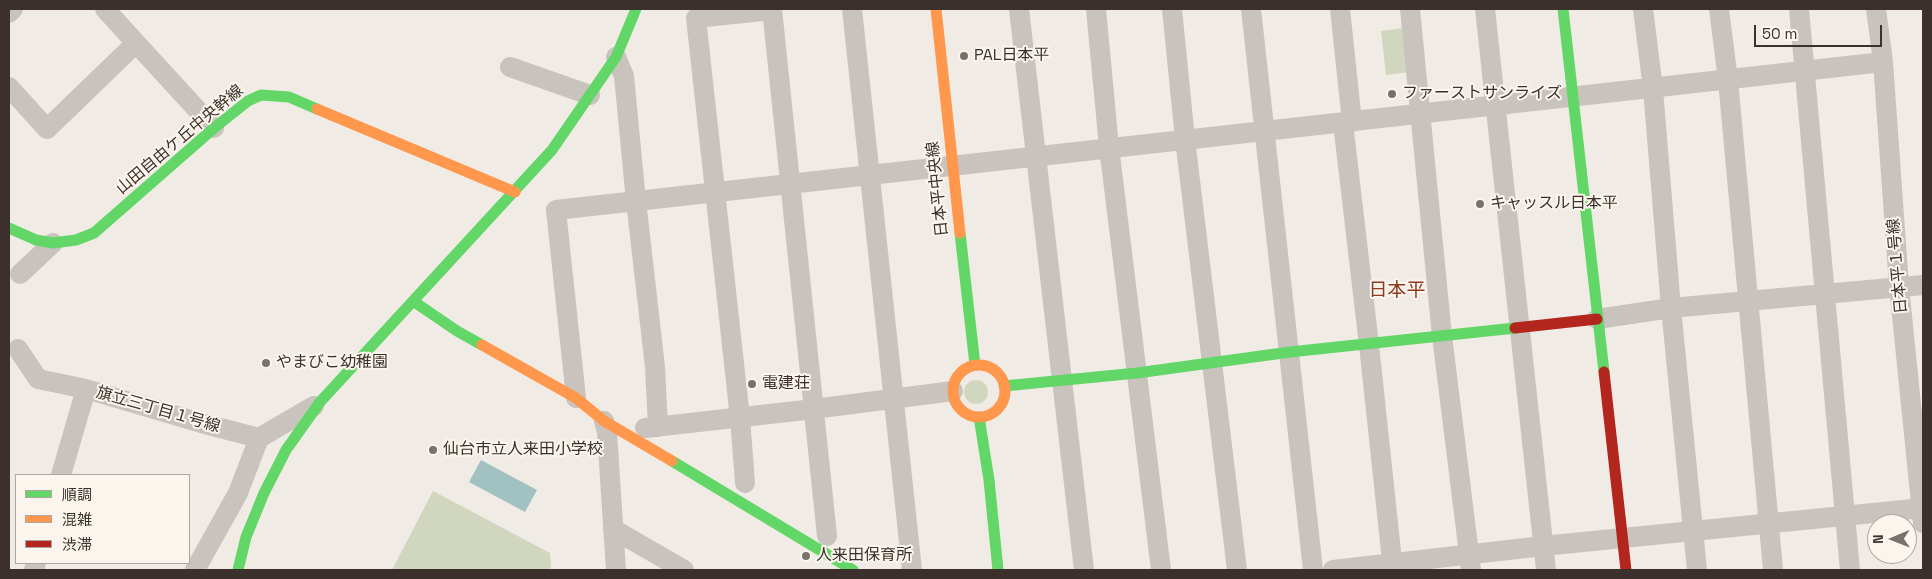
<!DOCTYPE html>
<meta charset="utf-8">
<style>
body{margin:0}
#map{position:relative;width:1932px;height:579px;overflow:hidden;background:#f0ebe5;font-family:"Space Grotesk","Noto Sans JP",sans-serif}
canvas{display:block}
.frame{position:absolute;inset:0;border:10px solid #3b302b;pointer-events:none}
.legend{position:absolute;left:15px;top:474px;width:175px;height:90px;box-sizing:border-box;background:#fbf5ee;border:1px solid #aea6a0;margin:0;padding:6px 9px;list-style:none;font-size:15px;color:#3b302b}
.legend li{display:flex;align-items:center;gap:10px;height:25px}
.legend b{width:25px;border:1px solid #aea6a0}
.north{position:absolute;left:1867px;top:514px;width:50px;height:50px;box-sizing:border-box;background:#fbf5ee;border:1px solid #aea6a0;border-radius:50%;rotate:269deg;font-size:14px;font-weight:700;line-height:20px;text-align:center;color:#3b302b}
.north::after{content:'';display:block;margin:auto;width:18px;height:22px;background:#7a716c;clip-path:polygon(50% 0,100% 100%,50% 72%,0 100%)}
.scale{position:absolute;left:1754px;top:25px;width:128px;height:22px;box-sizing:border-box;border:2px solid #3b302b;border-top:0;padding-left:6px;font-size:15px;line-height:18px;white-space:nowrap;color:#3b302b;-webkit-text-stroke:4px #fbf5ee;paint-order:stroke}
</style>
<div id="map">
<canvas width="1932" height="579"></canvas>
<div class="frame"></div>
<ul class="legend">
<li><b style="height:6px;background:#63d668"></b>順調</li>
<li><b style="height:6px;background:#ff974d"></b>混雑</li>
<li><b style="height:6px;background:#b3261e"></b>渋滞</li>
</ul>
<div class="north">N</div>
<div class="scale">50 m</div>
</div>
<script>
const context = document.querySelector('canvas').getContext('2d');
context.lineJoin = 'round';
function fillPath(path, color) {
  context.fillStyle = color;
  context.fill(path, 'evenodd');
}
function shape(rows) {
  const path = new Path2D();
  for (const r of rows) {
    if (r.length === 3) {
      path.moveTo(r[0] + r[2], r[1]);
      path.arc(r[0], r[1], r[2], 0, 2 * Math.PI);
      continue;
    }
    path.moveTo(r[0], r[1]);
    for (let i = 2; i < r.length; i += 2) path.lineTo(r[i], r[i + 1]);
  }
  return path;
}
function stroke(path, color, width, dash) {
  context.strokeStyle = color;
  context.lineWidth = width;
  context.lineCap = dash ? 'butt' : 'round';
  context.setLineDash(dash || []);
  context.stroke(path);
}
function label(font, color, halo, rows, align = 'center') {
  context.font = font + ' "Space Grotesk","Noto Sans JP",sans-serif';
  context.lineWidth = 4;
  context.setLineDash([]);
  context.textBaseline = 'middle';
  context.strokeStyle = halo;
  context.fillStyle = color;
  for (const [text, x, y, turn = 0] of rows) {
    context.save();
    context.translate(x, y);
    context.rotate((+turn || 0) * Math.PI / 180);
    context.textAlign = isNaN(turn) ? turn : align;
    if (halo) context.strokeText(text, 0, 0);
    context.fillText(text, 0, 0);
    context.restore();
  }
}
const green = shape([
 [1405,28,1410,72,1386,75,1381,31],
 [976,392,12],
 [433,491,550,553,551,570,392,570]
]);
const water = shape([
 [481,460,537,490,525,512,469,482]
]);
const street = shape([
 [105,9,136,43],
 [772,9,827,536],
 [852,9,912,570],
 [1019,9,1084,570],
 [1096,9,1109,147,1161,570],
 [1172,9,1185,139,1237,570],
 [1251,9,1313,570],
 [1340,9,1352,122],
 [1410,9,1442,336,1471,570],
 [1485,9,1546,570],
 [1643,9,1653,89,1671,308,1697,570],
 [1719,9,1728,80,1773,570],
 [1799,9,1850,570],
 [1876,9,1883,62,1899,286,1923,523],
 [9,13,13,9],
 [616,57,624,76,636,201,655,367,658,427],
 [510,67,590,95],
 [9,87,47,129,136,43,214,128],
 [1343,123,1369,345,1393,570],
 [20,274,53,243],
 [1597,319,1671,308,1923,285],
 [18,349,38,379,86,389],
 [576,398,556,210,1883,62],
 [604,421,607,432,616,570],
 [645,428,814,409,953,391],
 [61,475,86,389,201,423,259,438],
 [745,483,740,418,696,18,772,10],
 [613,529,684,570],
 [34,570,36,563],
 [195,570,238,493,259,438,314,406],
 [1333,570,1543,546,1923,508]
]);
const fast = shape([
 [1563,9,1604,372],
 [9,228,36,240,53,243,76,240,94,233,214,128,248,101,261,95,289,97,317,109],
 [960,233,975,365],
 [482,345,457,331,413,301,552,150,616,57,636,9],
 [1004,386,1137,373,1290,352,1515,328],
 [979,417,989,480,998,570],
 [672,461,853,570],
 [238,570,246,537,264,493,286,450,320,402,413,301]
]);
const slow = shape([
 [936,9,960,233],
 [317,109,515,192],
 [482,345,576,398,604,421,672,461],
 [979,391,26]
]);
const jam = shape([
 [1515,328,1597,319],
 [1604,372,1626,570]
]);
const markers = [
 [964,56,5,"#7a716c"],
 [1392,94,5,"#7a716c"],
 [1480,204,5,"#7a716c"],
 [266,363,5,"#7a716c"],
 [752,384,5,"#7a716c"],
 [433,450,5,"#7a716c"],
 [806,556,5,"#7a716c"]
];
const poiNames = [
 ["PAL日本平",974,56],
 ["ファーストサンライズ",1402,94],
 ["キャッスル日本平",1490,204],
 ["やまびこ幼稚園",276,363],
 ["電建荘",762,384],
 ["仙台市立人来田小学校",443,450],
 ["人来田保育所",816,556]
];
const streetNames = [
 ["山田自由ケ丘中央幹線",180,140,-40],
 ["日本平中央線",938,189,-96],
 ["日本平１号線",1898,266,-95],
 ["旗立三丁目１号線",158,410,16]
];
const quarterNames = [
 ["日本平",1397,291]
];
fillPath(green, '#d1d6bf');
fillPath(water, '#a1c2c1');
stroke(street, '#c9c3be', 20);
stroke(fast, '#63d668', 11);
stroke(slow, '#ff974d', 11);
stroke(jam, '#b3261e', 11);
for (const [x, y, r, color] of markers) {
  const dot = new Path2D();
  dot.arc(x, y, r, 0, 2 * Math.PI);
  context.fillStyle = color;
  context.fill(dot);
  stroke(dot, '#fbf5ee', 2);
}
label('16px', '#3b302b', '#fbf5ee', poiNames, 'left');
label('16px', '#3b302b', '#fbf5ee', streetNames);
label('19px', '#8c3b22', '#fbf5ee', quarterNames);
</script>
